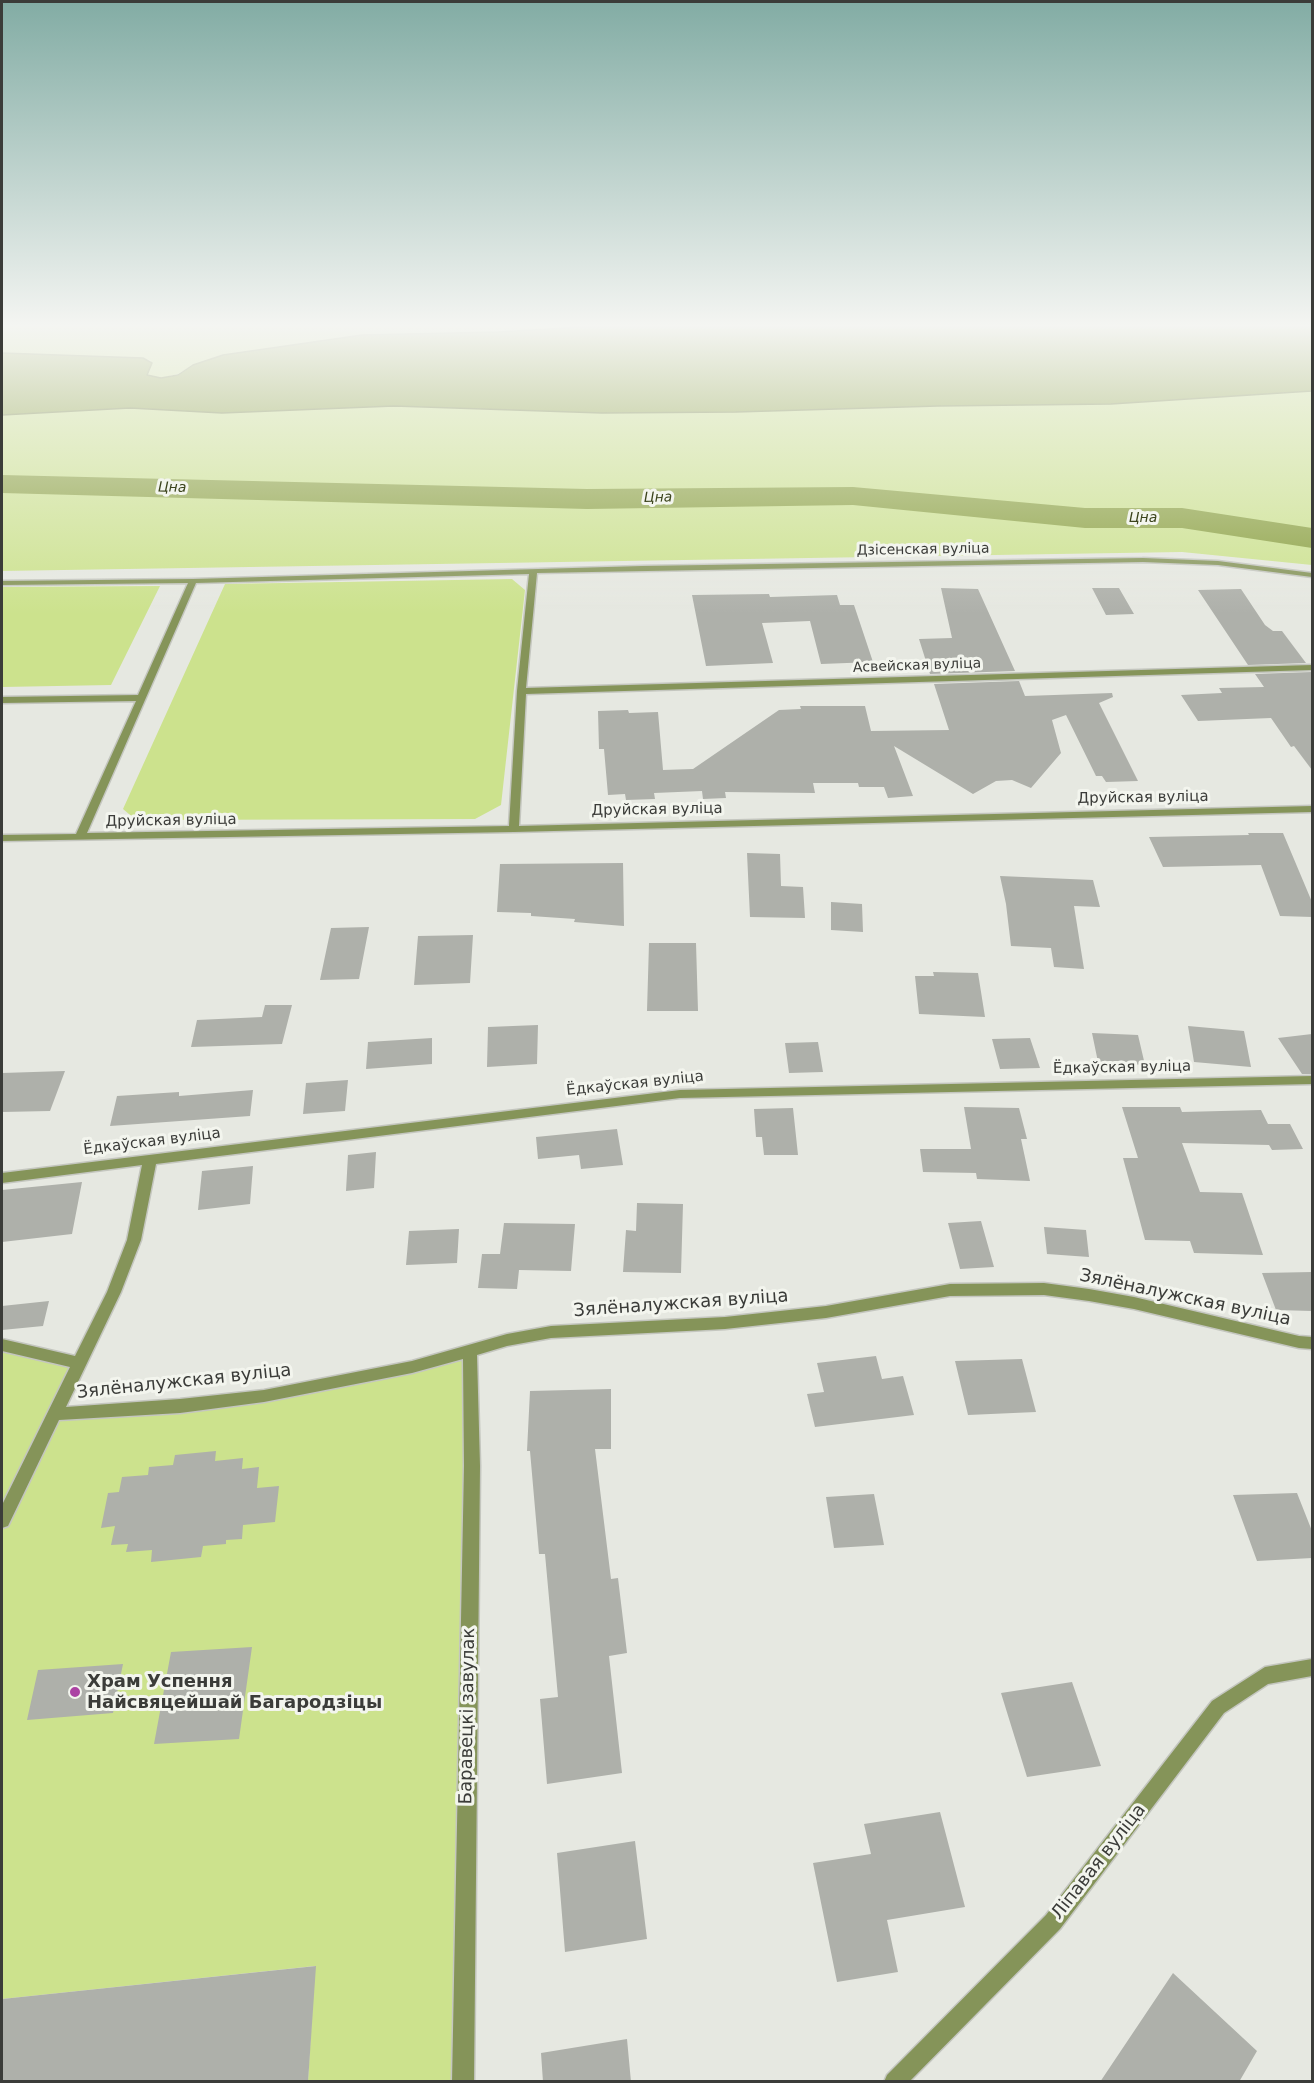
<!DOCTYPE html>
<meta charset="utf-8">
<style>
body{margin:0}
#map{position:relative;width:1314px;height:2083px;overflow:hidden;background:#e6e8e1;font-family:"DejaVu Sans",sans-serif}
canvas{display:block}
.frame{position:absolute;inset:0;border:3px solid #3b3c39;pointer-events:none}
</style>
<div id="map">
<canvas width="1314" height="2083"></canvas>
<div class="frame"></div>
</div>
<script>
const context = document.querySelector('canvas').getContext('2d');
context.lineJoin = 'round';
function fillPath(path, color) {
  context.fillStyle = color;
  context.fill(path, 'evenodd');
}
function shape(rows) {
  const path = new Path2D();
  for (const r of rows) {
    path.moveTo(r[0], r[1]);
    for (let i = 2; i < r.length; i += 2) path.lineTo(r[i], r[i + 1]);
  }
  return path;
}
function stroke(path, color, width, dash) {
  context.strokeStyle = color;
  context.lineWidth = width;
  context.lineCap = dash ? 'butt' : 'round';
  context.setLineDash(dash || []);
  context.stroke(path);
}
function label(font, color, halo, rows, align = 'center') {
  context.font = font + ' "DejaVu Sans",sans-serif';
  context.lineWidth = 6;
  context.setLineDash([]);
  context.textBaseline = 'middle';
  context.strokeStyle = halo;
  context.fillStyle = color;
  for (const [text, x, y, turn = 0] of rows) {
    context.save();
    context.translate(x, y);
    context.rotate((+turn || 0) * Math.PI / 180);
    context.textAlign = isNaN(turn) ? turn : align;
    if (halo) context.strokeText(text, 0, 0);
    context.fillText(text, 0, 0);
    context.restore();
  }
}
const green = shape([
 [2,323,648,323,498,332,362,335,223,355,193,365,178,374,161,378,147,375,151,361,143,358,2,353],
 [1312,391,1312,565,1182,552,2,571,2,415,130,408,222,413,394,406,602,413,736,412,938,406,1111,404],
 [512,579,525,590,501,805,475,819,136,820,123,809,225,584],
 [160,586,111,685,2,687,2,587],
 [2,1345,80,1363,53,1413,264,1396,470,1351,463,2081,308,2081,315,1966,2,1999,2,1521,46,1427,2,1506]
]);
const water = shape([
 [648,323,1312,323,1312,391,1111,404,938,406,736,412,602,413,394,406,222,413,130,408,2,415,2,353,143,358,152,363,147,375,161,378,178,375,193,365,223,355,362,335,498,332,648,323]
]);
const river = shape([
 [2,475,587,489,853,487,1085,508,1182,508,1312,528,1312,548,1182,528,1085,528,853,505,587,509,2,493,2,475]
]);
const building = shape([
 [941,588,978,589,1015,671,930,674,919,639,952,638],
 [1092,588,1119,588,1134,614,1106,615],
 [1241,589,1265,625,1273,631,1282,631,1306,663,1248,665,1198,590],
 [769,594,770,597,837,595,840,605,854,605,873,662,821,664,810,621,762,623,773,663,706,666,692,595],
 [1312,672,1312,770,1294,746,1291,747,1271,718,1198,721,1181,695,1222,693,1219,688,1264,687,1255,674],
 [1019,681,1025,696,1112,693,1113,697,1099,703,1138,781,1106,782,1102,776,1096,776,1066,715,1052,720,1061,753,1031,788,1012,780,996,781,973,794,894,746,913,796,888,798,884,787,859,787,858,783,813,783,815,793,725,792,726,798,703,799,702,791,654,793,655,799,626,800,625,794,608,795,604,749,599,749,598,711,628,710,629,713,658,712,663,770,693,769,779,710,801,709,800,706,865,706,871,731,949,730,934,684],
 [1248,833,1283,833,1312,902,1312,917,1280,916,1261,865,1163,867,1149,837,1249,835],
 [747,853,780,854,781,886,803,887,805,918,750,917],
 [623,863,624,926,574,922,575,919,531,916,531,913,497,912,500,864],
 [1000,876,1093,880,1100,907,1074,906,1084,969,1054,967,1051,948,1011,946,1006,904],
 [831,902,862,904,863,932,831,930],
 [369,927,359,979,320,980,331,928],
 [473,935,470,983,414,985,418,936],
 [649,943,696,943,698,1011,647,1011],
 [933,972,978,973,985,1017,919,1014,915,976,934,976],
 [265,1005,292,1005,282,1044,191,1047,197,1020,262,1017],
 [538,1025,537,1064,487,1067,488,1027],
 [1188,1026,1244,1031,1251,1067,1194,1062],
 [1092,1033,1138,1035,1145,1065,1098,1062],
 [1312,1034,1312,1074,1302,1074,1278,1038],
 [432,1038,432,1064,366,1069,368,1042],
 [1030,1038,1040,1068,1000,1069,992,1039],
 [818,1042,823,1072,789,1073,785,1043],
 [65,1071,50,1111,2,1112,2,1073],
 [348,1080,345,1111,303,1114,306,1083],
 [253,1090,250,1116,110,1126,117,1096,179,1092,179,1096],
 [964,1107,1019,1108,1027,1139,1021,1139,1030,1181,977,1179,976,1173,923,1172,920,1149,971,1149],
 [1122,1107,1180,1107,1182,1112,1261,1110,1268,1124,1290,1124,1303,1149,1272,1150,1269,1145,1182,1143,1200,1192,1242,1193,1263,1255,1194,1253,1190,1241,1145,1240,1123,1158,1138,1158],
 [793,1108,798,1155,764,1155,762,1137,756,1137,754,1109],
 [617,1129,623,1165,581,1169,579,1155,538,1159,536,1137],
 [376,1152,374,1188,346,1191,348,1155],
 [253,1166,250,1204,198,1210,202,1171],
 [82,1182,72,1234,2,1242,2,1190],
 [637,1203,683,1204,681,1273,623,1272,626,1230,636,1231],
 [981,1221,994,1267,960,1269,948,1223],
 [504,1223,575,1224,571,1271,519,1270,517,1289,478,1288,482,1254,500,1254],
 [1044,1227,1086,1230,1089,1257,1047,1254],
 [459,1229,457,1263,406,1265,409,1231],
 [1312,1272,1312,1311,1276,1310,1262,1273],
 [49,1301,43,1326,2,1330,2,1306],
 [876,1356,882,1379,903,1376,914,1415,815,1427,807,1394,824,1392,817,1363],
 [1022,1359,1036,1412,968,1415,955,1361],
 [611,1389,611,1449,595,1449,611,1579,618,1578,627,1653,609,1656,622,1773,547,1784,540,1699,558,1697,545,1554,539,1554,530,1451,527,1451,530,1391],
 [216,1451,215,1461,243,1458,242,1469,259,1467,257,1488,279,1486,275,1522,243,1525,242,1539,226,1540,226,1544,203,1546,201,1557,151,1562,152,1550,126,1552,128,1544,111,1545,115,1526,101,1528,108,1493,119,1492,122,1477,148,1475,149,1467,173,1465,175,1455],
 [1297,1493,1312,1531,1312,1558,1257,1561,1233,1495],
 [874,1494,884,1545,834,1548,826,1497],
 [252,1647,239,1739,154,1744,171,1652],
 [123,1664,113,1713,27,1720,38,1670],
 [1072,1682,1101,1766,1027,1777,1001,1693],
 [940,1812,965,1907,887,1920,898,1972,837,1982,813,1863,871,1854,864,1824],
 [635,1841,647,1939,565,1952,557,1853],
 [316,1966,308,2082,2,2082,2,1999],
 [1173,1973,1257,2051,1239,2082,1100,2082],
 [627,2039,631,2082,543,2082,541,2053]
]);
const minor = shape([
 [1143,558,1218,561,1312,573,1312,577,1218,565,1143,562,537,573,526,688,1312,665,1312,670,526,694,519,826,1312,806,1312,812,514,832,2,841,2,835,76,834,136,701,2,703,2,697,138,695,188,583,2,585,2,581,193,579,642,566,1143,558],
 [529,574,517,691,509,826,87,833,196,583,529,574],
 [1312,1076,1312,1084,680,1098,156,1164,141,1240,121,1292,66,1407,180,1399,264,1390,412,1361,507,1334,551,1326,725,1317,826,1306,950,1284,1044,1283,1089,1289,1134,1297,1299,1336,1312,1337,1312,1349,1299,1348,1134,1309,1089,1301,1044,1295,950,1296,826,1318,725,1329,551,1338,507,1346,477,1355,480,1466,474,2082,452,2082,464,1466,463,1359,412,1373,264,1402,180,1413,59,1420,8,1526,2,1528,2,1505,70,1367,2,1351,2,1339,75,1356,107,1292,127,1240,142,1165,2,1183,2,1173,680,1090,1312,1076],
 [1312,1659,1312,1676,1268,1684,1224,1713,1060,1929,909,2082,884,2082,887,2075,1046,1915,1212,1701,1265,1667,1312,1659]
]);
const markers = [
 [75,1692,6,"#ab42a3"]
];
const farWaternames = [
 ["Цна",172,488,1],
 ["Цна",658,498,-1],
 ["Цна",1143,518]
];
const farStreetnames = [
 ["Дзісенская вуліца",923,550,-1],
 ["Асвейская вуліца",917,666,-2]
];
const streetNames = [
 ["Друйская вуліца",1143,798,-1],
 ["Друйская вуліца",657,810,-1],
 ["Друйская вуліца",171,821,-1],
 ["Ёдкаўская вуліца",1122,1068,-1],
 ["Ёдкаўская вуліца",635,1084,-6],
 ["Ёдкаўская вуліца",152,1142,-7]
];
const nearStreetnames = [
 ["Зялёналужская вуліца",1185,1298,12],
 ["Зялёналужская вуліца",681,1304,-4],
 ["Зялёналужская вуліца",184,1382,-6],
 ["Баравецкі завулак",468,1716,-89],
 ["Ліпавая вуліца",1099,1862,-52]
];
const nearPoinames = [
 ["Храм Успення",87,1682],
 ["Найсвяцейшай Багародзіцы",87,1703]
];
fillPath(green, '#cce28d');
fillPath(water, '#899f3d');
stroke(water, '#72813c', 1.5);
fillPath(river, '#899f3d');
fillPath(building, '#aeb0aa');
stroke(minor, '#c4c6bf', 3);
fillPath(minor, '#859459');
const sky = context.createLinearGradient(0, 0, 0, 614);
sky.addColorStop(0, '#82aca4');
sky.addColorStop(0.53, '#f4f5f2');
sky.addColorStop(1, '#f4f5f200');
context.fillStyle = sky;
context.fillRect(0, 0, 1314, 614);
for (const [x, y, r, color] of markers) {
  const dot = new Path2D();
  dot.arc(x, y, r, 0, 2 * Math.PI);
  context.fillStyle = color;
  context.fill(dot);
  stroke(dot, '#f3f5ee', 2);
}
label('italic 14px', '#3b441c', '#f3f5ee', farWaternames);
label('14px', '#3b3c39', '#f3f5ee', farStreetnames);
label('15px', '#3b3c39', '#f3f5ee', streetNames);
label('18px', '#3b3c39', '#f3f5ee', nearStreetnames);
label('bold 18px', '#3b3c39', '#f3f5ee', nearPoinames, 'left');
</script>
